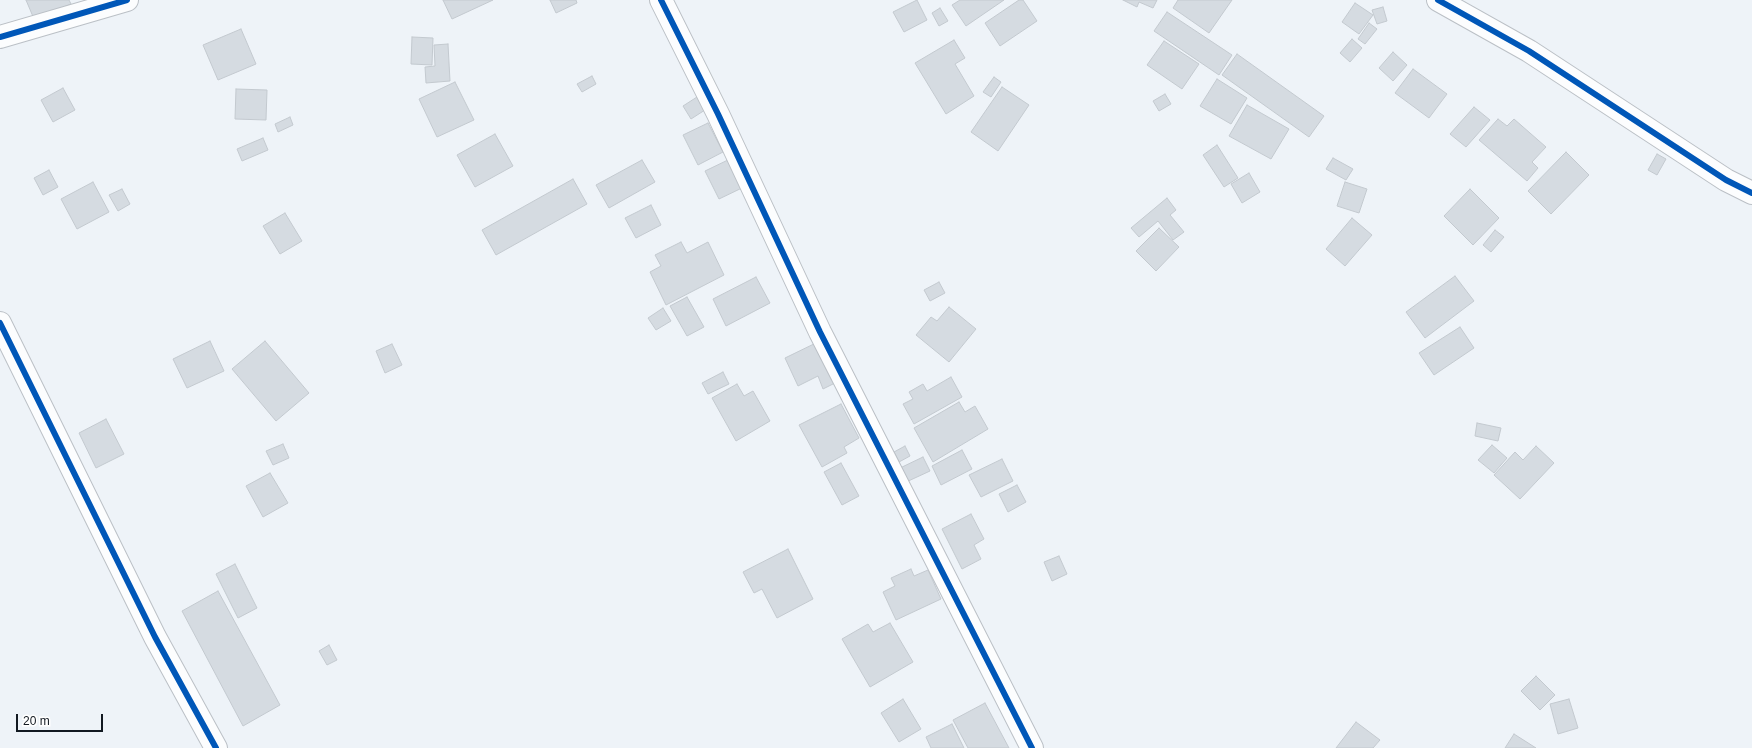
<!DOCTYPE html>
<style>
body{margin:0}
#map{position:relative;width:1752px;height:748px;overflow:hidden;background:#eef3f8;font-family:Helvetica,sans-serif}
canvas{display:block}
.scale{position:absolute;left:16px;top:714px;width:87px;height:18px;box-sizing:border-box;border:2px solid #121921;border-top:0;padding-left:5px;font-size:12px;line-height:14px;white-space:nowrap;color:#121921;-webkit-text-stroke:3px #fff;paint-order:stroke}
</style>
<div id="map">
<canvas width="1752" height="748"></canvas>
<div class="scale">20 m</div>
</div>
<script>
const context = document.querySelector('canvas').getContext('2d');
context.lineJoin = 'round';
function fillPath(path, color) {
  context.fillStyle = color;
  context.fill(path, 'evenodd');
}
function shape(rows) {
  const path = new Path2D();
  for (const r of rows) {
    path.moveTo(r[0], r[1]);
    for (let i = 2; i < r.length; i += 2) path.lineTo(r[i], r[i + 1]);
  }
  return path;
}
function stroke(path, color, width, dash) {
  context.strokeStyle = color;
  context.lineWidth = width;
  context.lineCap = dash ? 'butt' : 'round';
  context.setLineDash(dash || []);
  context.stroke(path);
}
const building = shape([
 [26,0,69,0,71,4,34,19,26,0],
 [443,0,493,0,452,19,443,0],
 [550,0,576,0,577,3,556,13,550,0],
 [917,0,927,20,904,32,893,12,917,0],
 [960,0,1004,0,966,26,952,5,960,0],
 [1019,0,1023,0,1037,21,1000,46,985,23,1019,0],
 [1123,0,1157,0,1153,8,1139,2,1137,7,1123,0],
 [1178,0,1232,0,1209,33,1173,8,1178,0],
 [1355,3,1373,15,1359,34,1342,22,1355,3],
 [1383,7,1387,21,1377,24,1372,10,1383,7],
 [940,8,948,21,939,26,932,13,940,8],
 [1167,12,1232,55,1219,75,1154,31,1167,12],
 [1369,23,1377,29,1365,44,1358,39,1369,23],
 [241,29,256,64,218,80,203,45,241,29],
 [412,37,433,38,432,65,411,64,412,37],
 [1352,39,1362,48,1350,62,1340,53,1352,39],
 [954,40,965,58,955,64,974,96,946,114,915,63,954,40],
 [1164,41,1199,64,1182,89,1147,65,1164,41],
 [448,44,450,81,426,83,425,67,435,66,434,45,448,44],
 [1393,52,1407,65,1393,81,1379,68,1393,52],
 [1237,54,1324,116,1309,137,1222,75,1237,54],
 [1413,69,1447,94,1429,118,1395,93,1413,69],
 [592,76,596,84,582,92,577,84,592,76],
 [994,77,1001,82,991,97,983,92,994,77],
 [1217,79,1247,98,1231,124,1200,106,1217,79],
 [455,82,474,120,437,137,419,99,455,82],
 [1002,87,1029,105,998,151,971,132,1002,87],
 [63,88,75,110,53,122,41,100,63,88],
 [236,89,267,90,266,120,235,119,236,89],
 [1165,94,1171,104,1159,111,1153,101,1165,94],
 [697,97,705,110,691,119,683,106,697,97],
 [1247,105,1289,129,1271,159,1229,136,1247,105],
 [1474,107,1490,120,1466,147,1450,134,1474,107],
 [290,117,293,125,278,132,275,124,290,117],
 [1498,119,1507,126,1514,119,1546,147,1532,162,1538,168,1527,181,1479,140,1498,119],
 [708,123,723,152,698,165,683,135,708,123],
 [495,134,513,166,475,187,457,155,495,134],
 [263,138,268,150,242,161,237,149,263,138],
 [1217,145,1238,178,1224,187,1203,155,1217,145],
 [1566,152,1589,175,1551,214,1528,191,1566,152],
 [1657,154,1666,159,1657,175,1648,170,1657,154],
 [1333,158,1353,169,1346,180,1326,169,1333,158],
 [730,159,744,187,719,199,705,171,730,159],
 [642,160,655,182,609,208,596,185,642,160],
 [49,170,58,187,43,195,34,178,49,170],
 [1249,173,1260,192,1242,203,1231,184,1249,173],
 [573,179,587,204,496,255,482,230,573,179],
 [93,182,109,212,77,229,61,199,93,182],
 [1345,182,1367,189,1359,213,1337,206,1345,182],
 [122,189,130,204,118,211,109,195,122,189],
 [1470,189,1499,218,1473,245,1444,216,1470,189],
 [1167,198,1176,210,1170,215,1184,232,1173,240,1158,221,1139,237,1131,228,1167,198],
 [651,205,661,225,636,238,625,218,651,205],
 [285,213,302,241,280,254,263,226,285,213],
 [1352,218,1372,235,1345,266,1326,249,1352,218],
 [1159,228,1179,247,1156,271,1136,251,1159,228],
 [1495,230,1504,237,1491,252,1483,245,1495,230],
 [681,242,687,253,708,242,724,275,666,305,650,272,661,266,655,255,681,242],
 [1455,276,1474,301,1425,338,1406,312,1455,276],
 [756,277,770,303,726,326,713,299,756,277],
 [939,282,945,293,930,301,924,290,939,282],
 [687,297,704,327,687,336,670,306,687,297],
 [949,307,976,329,949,362,916,335,931,317,937,321,949,307],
 [663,308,671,321,656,330,648,318,663,308],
 [1460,327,1474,348,1434,375,1419,353,1460,327],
 [210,341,224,371,187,388,173,359,210,341],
 [265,341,309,393,276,421,232,369,265,341],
 [820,341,839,381,823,389,818,376,798,386,785,358,820,341],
 [392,344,402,365,385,373,376,351,392,344],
 [723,372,729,384,708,394,702,383,723,372],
 [951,377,962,397,914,424,903,404,913,399,909,392,923,384,927,391,951,377],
 [737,384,744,396,753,391,770,421,736,441,712,398,737,384],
 [959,402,965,412,975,406,988,429,933,462,914,428,959,402],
 [841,404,859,438,844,447,847,453,822,467,799,425,841,404],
 [106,419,124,454,96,468,79,433,106,419],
 [1477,423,1501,428,1498,441,1475,436,1477,423],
 [283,444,289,458,273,465,266,451,283,444],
 [1492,445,1507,458,1494,473,1478,460,1492,445],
 [905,446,910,456,899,462,894,452,905,446],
 [1536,446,1554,463,1520,499,1494,475,1515,452,1523,460,1536,446],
 [962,450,972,469,941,485,932,466,962,450],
 [923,457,930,471,904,483,898,469,923,457],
 [1002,459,1013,481,981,497,969,475,1002,459],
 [841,463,859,496,842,505,824,472,841,463],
 [270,473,288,503,263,517,246,486,270,473],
 [1017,485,1026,502,1008,512,999,494,1017,485],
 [971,514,984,539,974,545,981,559,962,569,942,529,971,514],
 [788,549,813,599,777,618,762,589,754,593,743,572,788,549],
 [1059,556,1067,574,1052,581,1044,562,1059,556],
 [235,564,257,608,238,618,216,574,235,564],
 [911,569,914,576,928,570,941,599,896,620,883,592,895,586,891,578,911,569],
 [218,591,280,705,243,726,182,611,218,591],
 [890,623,913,662,870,687,842,639,868,624,873,632,890,623],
 [329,645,337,660,327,665,319,651,329,645],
 [1536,676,1555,695,1540,710,1521,691,1536,676],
 [903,699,921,729,899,742,881,713,903,699],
 [1569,699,1578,728,1558,734,1550,704,1569,699],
 [985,703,1009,748,968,748,953,720,985,703],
 [1356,722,1380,740,1373,748,1336,748,1356,722],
 [952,724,964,748,931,748,926,737,952,724],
 [1514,734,1536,748,1505,748,1514,734]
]);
const minor = shape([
 [661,0,718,114,820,332,1032,748],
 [1438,0,1529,51,1726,180,1752,193],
 [0,37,127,0],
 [0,323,155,637,216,748]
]);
const cycleway = shape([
 [661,0,718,114,820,332,1032,748],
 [1438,0,1529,51,1726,180,1752,193],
 [0,37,127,0],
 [0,323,155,637,216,748]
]);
fillPath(building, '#d5dbe1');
stroke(building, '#c3c9cf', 1);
stroke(minor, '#bbc0c6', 24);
stroke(minor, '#fcfdfe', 22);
stroke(cycleway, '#0057b8', 6);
</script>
